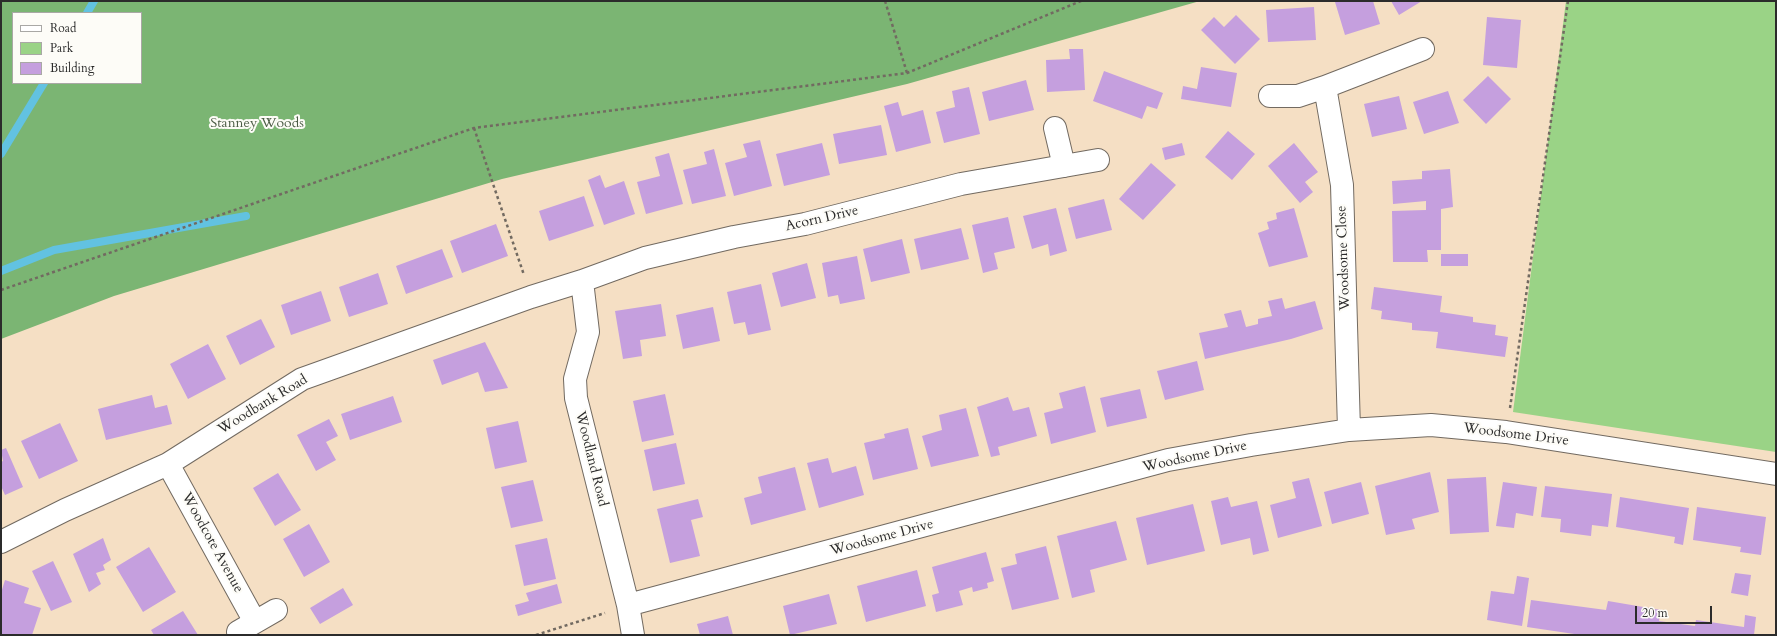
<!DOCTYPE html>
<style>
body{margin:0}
#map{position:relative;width:1777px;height:636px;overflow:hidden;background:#f5dfc4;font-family:Cardo,serif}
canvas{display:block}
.frame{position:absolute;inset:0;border:2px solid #2b2b2b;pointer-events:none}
.legend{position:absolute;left:12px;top:12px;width:130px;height:72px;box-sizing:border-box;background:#fdfcf7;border:1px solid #a9a8a5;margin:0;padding:5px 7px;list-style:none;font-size:12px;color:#2b2b2b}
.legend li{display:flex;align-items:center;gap:8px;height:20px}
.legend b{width:20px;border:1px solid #a9a8a5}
.scale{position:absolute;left:1635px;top:606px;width:77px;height:18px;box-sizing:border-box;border:2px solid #2b2b2b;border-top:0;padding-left:5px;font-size:12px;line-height:14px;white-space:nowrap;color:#2b2b2b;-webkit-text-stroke:3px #fdfcf7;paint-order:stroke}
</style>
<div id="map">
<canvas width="1777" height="636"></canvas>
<div class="frame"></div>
<ul class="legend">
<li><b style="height:5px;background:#fff"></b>Road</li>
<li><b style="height:11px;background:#9ad386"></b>Park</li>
<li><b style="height:11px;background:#c59fde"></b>Building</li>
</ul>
<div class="scale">20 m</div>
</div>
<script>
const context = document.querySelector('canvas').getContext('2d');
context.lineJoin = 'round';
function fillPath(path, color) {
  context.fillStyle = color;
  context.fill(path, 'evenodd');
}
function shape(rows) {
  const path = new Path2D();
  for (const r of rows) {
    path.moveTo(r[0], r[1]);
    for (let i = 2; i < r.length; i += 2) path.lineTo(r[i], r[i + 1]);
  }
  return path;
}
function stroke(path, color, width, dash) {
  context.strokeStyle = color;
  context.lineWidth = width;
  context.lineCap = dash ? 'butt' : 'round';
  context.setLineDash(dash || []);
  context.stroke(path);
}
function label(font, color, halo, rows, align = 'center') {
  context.font = font + ' Cardo,serif';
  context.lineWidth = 4;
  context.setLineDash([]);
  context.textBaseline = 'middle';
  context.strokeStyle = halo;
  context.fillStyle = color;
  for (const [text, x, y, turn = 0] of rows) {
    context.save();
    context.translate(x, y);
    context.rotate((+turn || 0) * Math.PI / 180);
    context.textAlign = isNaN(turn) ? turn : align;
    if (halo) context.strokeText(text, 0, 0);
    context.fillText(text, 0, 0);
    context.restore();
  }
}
const green = shape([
 [1566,1,1776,1,1776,452,1513,412]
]);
const forest = shape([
 [1,1,1200,1,907,84,502,179,114,296,1,339],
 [13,13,141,13,141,83,13,83]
]);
const stream = shape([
 [87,13,94,1],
 [1,154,44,83],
 [1,271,54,250,246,216]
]);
const building = shape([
 [1340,1,1373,1,1380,24,1345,35,1335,2],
 [1391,1,1422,1,1399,15],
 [1314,7,1316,40,1268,42,1266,10],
 [1236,15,1260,39,1235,64,1201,30,1214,17,1224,27],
 [1487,17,1521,20,1517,68,1483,65],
 [1069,49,1083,49,1085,90,1047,92,1046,60,1070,59],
 [1201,67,1237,73,1231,107,1181,99,1183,86,1197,89],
 [1104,71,1163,93,1157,109,1147,106,1142,119,1093,101],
 [1488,76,1511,99,1486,124,1463,100],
 [1026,80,1034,110,989,121,982,92],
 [969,87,980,134,944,143,936,112,955,107,952,91],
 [1448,91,1459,123,1424,134,1413,102],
 [1399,96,1407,129,1372,137,1364,104],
 [898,102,902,116,923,110,931,143,896,152,884,106],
 [881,125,887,155,839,164,833,134],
 [1228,131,1255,154,1232,180,1205,157],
 [760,140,772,186,734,196,725,163,747,157,743,144],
 [822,143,830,175,784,186,776,154],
 [1182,143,1185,155,1165,160,1162,148],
 [1294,143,1318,172,1305,182,1313,192,1300,203,1268,166],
 [714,149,726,196,692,204,683,170,707,164,704,152],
 [669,153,683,204,646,214,637,182,660,176,655,157],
 [1151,163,1176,185,1143,220,1119,199],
 [1450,169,1453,207,1441,209,1441,250,1427,250,1428,262,1393,262,1392,211,1426,210,1426,201,1393,204,1392,181,1422,179,1422,171],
 [600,175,605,188,624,181,635,214,604,225,588,180],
 [584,196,594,226,549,241,539,211],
 [1104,199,1112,230,1076,239,1068,208],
 [1056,208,1067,251,1050,256,1048,244,1032,249,1023,216],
 [1294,208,1308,257,1269,267,1258,233,1269,229,1267,222,1277,219,1276,213],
 [1008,217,1015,248,994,253,998,269,983,273,972,225],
 [496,224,508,256,462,273,450,241],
 [961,228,969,259,921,270,914,239],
 [902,239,910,273,871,282,863,249],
 [442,249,453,277,406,294,396,266],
 [1441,254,1468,254,1468,266,1441,266],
 [857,256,865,299,840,304,838,295,828,297,822,263],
 [807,263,816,298,781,307,772,273],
 [378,273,388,304,349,317,339,287],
 [761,284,771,330,748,335,745,322,734,324,727,292],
 [1374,287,1442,296,1440,312,1473,317,1473,322,1496,325,1495,335,1508,337,1505,357,1436,348,1438,332,1412,330,1412,323,1381,319,1382,311,1371,309],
 [321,291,331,321,291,335,281,305],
 [1282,298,1285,309,1315,301,1323,329,1291,339,1205,359,1199,333,1228,327,1224,314,1241,310,1246,327,1258,324,1258,319,1272,316,1268,301],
 [661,304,666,336,640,340,642,356,623,359,615,311],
 [713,307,720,341,683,349,676,315],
 [261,319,275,347,240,365,226,336],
 [485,342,508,388,485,392,478,372,442,385,433,360],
 [208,344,226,379,188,399,170,364],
 [1197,361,1204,390,1165,400,1157,371],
 [1085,386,1096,432,1051,444,1044,413,1063,408,1059,393],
 [1140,389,1147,418,1107,427,1100,398],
 [665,394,674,435,642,442,633,401],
 [152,395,155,408,167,405,172,424,106,440,98,409],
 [393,396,402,422,350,440,341,414],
 [1008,397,1013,411,1029,407,1037,436,998,447,1000,455,991,457,977,407],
 [966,408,979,456,931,467,922,436,942,430,939,415],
 [329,419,338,436,326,442,336,460,316,471,297,435],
 [518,421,527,462,495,469,486,428],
 [60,423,78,461,39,479,21,441],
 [908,428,918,469,873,480,864,443,885,438,884,434],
 [676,443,685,484,653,491,644,450],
 [6,448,23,487,5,495,1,486,1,462,3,461,1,450],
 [828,458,832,473,856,466,864,495,819,508,807,463],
 [795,467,806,510,751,525,744,498,762,493,758,477],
 [1430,472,1439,512,1412,519,1415,529,1386,535,1375,486],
 [278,473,301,510,275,526,253,488],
 [1486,477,1489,532,1450,534,1447,479],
 [1309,478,1322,526,1278,538,1270,505,1296,498,1292,482],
 [533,480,543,521,511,528,501,487],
 [1361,482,1369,514,1332,524,1324,492],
 [1503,482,1537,487,1533,516,1516,513,1514,528,1496,526],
 [1545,486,1612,494,1608,527,1592,525,1591,536,1560,532,1561,519,1541,517],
 [1228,497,1231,507,1257,501,1269,551,1253,555,1250,538,1221,545,1211,501],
 [1620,497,1689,508,1683,545,1674,543,1675,537,1616,527],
 [698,499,703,517,691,520,700,556,670,563,657,509],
 [1193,504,1205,551,1147,565,1136,518],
 [1697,507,1766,517,1761,555,1740,552,1741,547,1693,540],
 [1116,521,1127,560,1090,570,1095,592,1072,598,1057,536],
 [309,524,330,562,304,577,283,539],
 [103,538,111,560,103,565,105,570,96,573,101,584,89,592,73,554],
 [547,538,556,579,524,586,515,545],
 [1046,546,1059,599,1012,610,1001,568,1017,564,1015,554],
 [149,547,176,592,143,612,116,567],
 [986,552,994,581,987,583,988,588,973,592,972,587,959,591,963,605,936,612,932,595,939,593,932,567],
 [53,561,72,602,51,611,32,571],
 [917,570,926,606,866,622,857,586],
 [1735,573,1751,575,1748,596,1731,593],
 [1517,576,1529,578,1522,626,1487,620,1491,591,1514,594],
 [5,580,29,588,24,603,41,608,32,635,1,635,1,593],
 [557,584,562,603,518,616,515,605,529,601,526,593],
 [343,588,353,605,320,624,310,608],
 [829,594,837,624,790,635,783,606],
 [1531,600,1606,610,1608,601,1661,610,1659,621,1695,626,1696,620,1744,627,1745,615,1756,617,1754,635,1581,635,1527,627],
 [183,611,198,635,154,635,151,630],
 [728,616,733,635,700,635,697,624]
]);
const path = shape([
 [885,1,907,73],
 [474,128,524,275],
 [1,290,474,128,907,73,1081,1],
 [1510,408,1568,1],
 [536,635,605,613]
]);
const minor = shape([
 [1325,87,1423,49],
 [1270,96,1298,96,1325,87,1342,185,1349,430],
 [1055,128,1064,166],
 [582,281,588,332,575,379,576,398,628,605,633,635],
 [168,464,255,622],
 [1,542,65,510,168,464,302,379,531,297,582,281,645,258,734,237,805,224,961,184,1098,160],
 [628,605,1168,460,1251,445,1349,430,1431,425,1506,432,1776,474],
 [238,632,276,610]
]);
const parkNames = [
 ["Stanney Woods",257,124]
];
const streetNames = [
 ["Acorn Drive",822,219,-13],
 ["Woodsome Close",1344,258,-92],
 ["Woodbank Road",263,405,-31],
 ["Woodsome Drive",1516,435,7],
 ["Woodsome Drive",1195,457,-12],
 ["Woodland Road",591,459,76],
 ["Woodsome Drive",882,538,-15],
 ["Woodcote Avenue",212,543,61]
];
fillPath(green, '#9ad386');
fillPath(forest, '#7bb573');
stroke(stream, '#62c2e1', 8);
fillPath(building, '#c59fde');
stroke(minor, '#726a61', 24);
stroke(path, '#726a61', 2.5, [3, 3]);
stroke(minor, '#fff', 22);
label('14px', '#4c5d46', '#fdfcf7', parkNames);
label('14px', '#2b2b2b', '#fdfcf7', streetNames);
</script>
